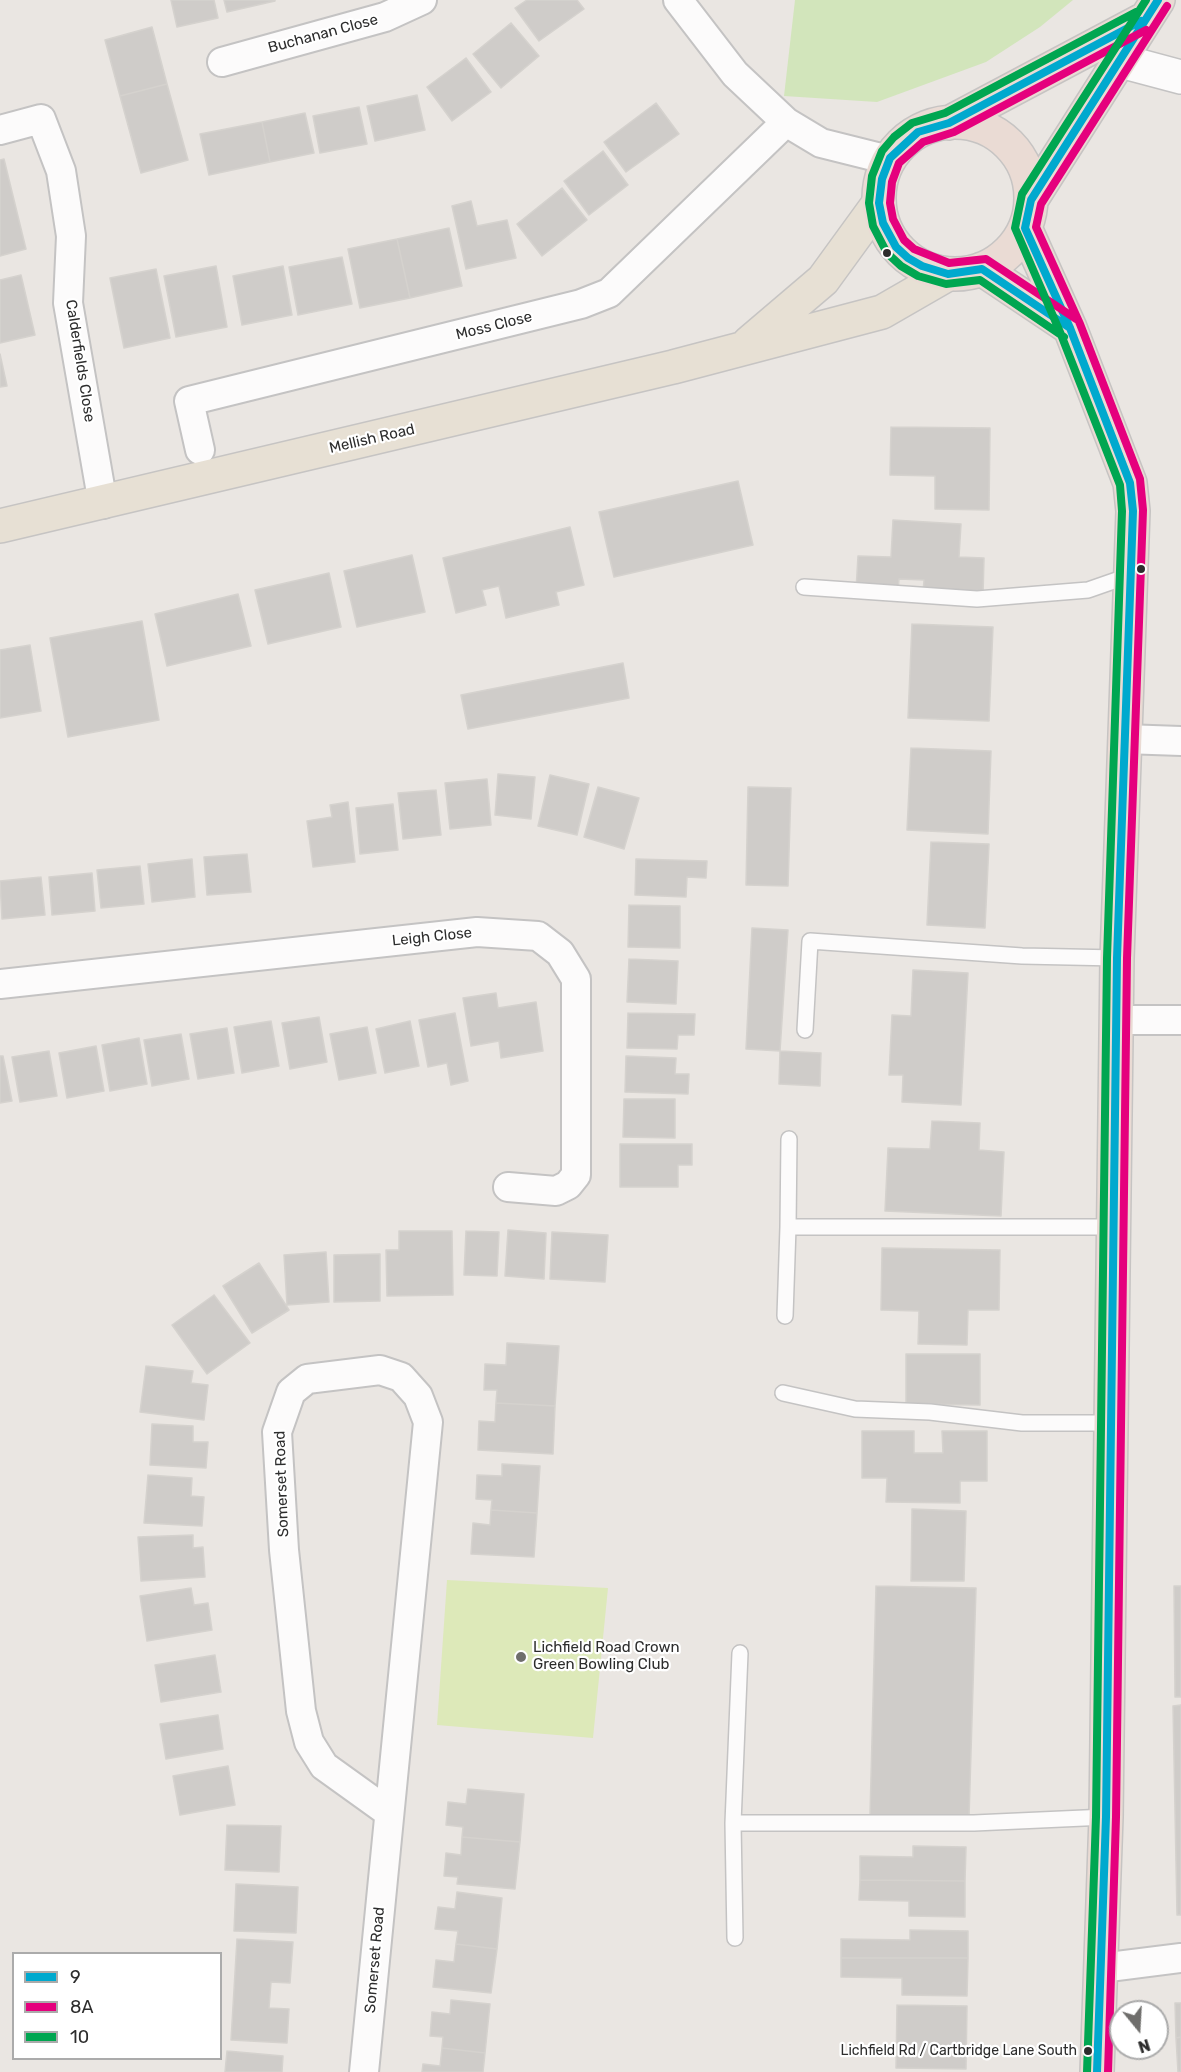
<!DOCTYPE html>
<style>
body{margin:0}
#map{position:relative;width:1181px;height:2072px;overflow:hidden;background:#eae6e2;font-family:Rubik,sans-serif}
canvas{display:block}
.legend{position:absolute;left:12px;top:1952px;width:210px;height:108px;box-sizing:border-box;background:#fff;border:2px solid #ababab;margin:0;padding:8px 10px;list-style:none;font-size:18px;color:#2d2d2d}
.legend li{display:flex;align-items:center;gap:12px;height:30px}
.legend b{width:30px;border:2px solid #ababab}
.north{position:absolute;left:1109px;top:2000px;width:60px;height:60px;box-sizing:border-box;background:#fff;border:2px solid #ababab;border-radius:50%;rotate:162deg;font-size:16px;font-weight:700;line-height:24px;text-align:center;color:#2d2d2d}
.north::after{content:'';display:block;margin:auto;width:21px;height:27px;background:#6f6e6c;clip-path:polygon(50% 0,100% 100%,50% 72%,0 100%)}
</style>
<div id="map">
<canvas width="1181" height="2072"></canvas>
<ul class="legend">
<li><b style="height:8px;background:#00a9ce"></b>9</li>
<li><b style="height:8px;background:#e5007d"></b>8A</li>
<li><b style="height:8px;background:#00a651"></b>10</li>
</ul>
<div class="north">N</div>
</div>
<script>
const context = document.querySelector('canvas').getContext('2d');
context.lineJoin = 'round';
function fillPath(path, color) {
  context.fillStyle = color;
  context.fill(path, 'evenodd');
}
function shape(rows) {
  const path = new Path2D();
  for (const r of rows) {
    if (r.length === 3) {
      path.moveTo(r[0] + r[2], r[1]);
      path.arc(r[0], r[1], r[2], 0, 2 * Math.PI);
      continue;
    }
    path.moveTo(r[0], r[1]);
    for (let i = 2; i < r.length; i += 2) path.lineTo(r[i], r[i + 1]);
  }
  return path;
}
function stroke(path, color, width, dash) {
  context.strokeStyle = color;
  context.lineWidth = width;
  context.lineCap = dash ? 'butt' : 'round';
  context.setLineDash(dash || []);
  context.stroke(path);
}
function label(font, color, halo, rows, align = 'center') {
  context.font = font + ' Rubik,sans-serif';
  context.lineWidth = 4.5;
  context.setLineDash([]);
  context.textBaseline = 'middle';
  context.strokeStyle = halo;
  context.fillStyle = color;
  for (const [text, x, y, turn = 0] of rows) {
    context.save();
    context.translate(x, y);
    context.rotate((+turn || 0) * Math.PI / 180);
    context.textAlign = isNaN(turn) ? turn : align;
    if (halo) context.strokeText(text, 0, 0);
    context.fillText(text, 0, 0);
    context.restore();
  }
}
const green = shape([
 [795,0,1073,0,1040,27,986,62,877,102,784,96]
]);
const pitch = shape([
 [447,1580,608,1588,593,1738,437,1725]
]);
const building = shape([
 [171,0,214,0,218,18,177,27,171,0],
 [224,0,275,0,275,1,227,12,224,0],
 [527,0,577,0,584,9,539,41,515,8,527,0],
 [511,23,539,56,501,88,473,54,511,23],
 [152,27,167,84,120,96,105,40,152,27],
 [466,58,491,92,452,121,427,87,466,58],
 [167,84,188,160,141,173,120,96,167,84],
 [417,95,425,130,375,141,367,106,417,95],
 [656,103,679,134,626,172,604,142,656,103],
 [359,107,367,144,320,153,313,116,359,107],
 [305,113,314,153,270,162,262,122,305,113],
 [262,122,270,162,209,175,200,134,262,122],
 [603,151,628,185,589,215,564,181,603,151],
 [4,159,26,249,0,256,0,160,4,159],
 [562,188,587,220,542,256,517,224,562,188],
 [471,201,477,226,507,220,516,258,466,269,452,206,471,201],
 [449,228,462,286,410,298,397,239,449,228],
 [397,239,410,298,360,308,348,249,397,239],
 [342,257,352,304,298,315,289,267,342,257],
 [216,266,227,327,176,337,164,276,216,266],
 [283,266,292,315,242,325,233,276,283,266],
 [156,269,170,338,124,348,110,278,156,269],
 [21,275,35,335,0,343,0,280,21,275],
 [0,354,7,386,0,387,0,354],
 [891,427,990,428,989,510,935,509,935,476,890,475,891,427],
 [738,481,753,545,614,577,599,512,738,481],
 [893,520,961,524,959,557,984,558,983,596,923,593,924,580,899,579,898,592,856,590,858,556,891,557,893,520],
 [570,527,584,585,556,592,559,605,506,618,499,586,482,590,486,605,456,613,443,558,570,527],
 [412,555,425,612,357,627,344,571,412,555],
 [329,573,341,627,268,644,255,590,329,573],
 [238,594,251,646,167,666,155,614,238,594],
 [142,621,159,720,68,737,50,638,142,621],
 [912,624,993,627,989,721,908,718,912,624],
 [30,645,41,711,0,718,0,650,30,645],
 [623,663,629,698,468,729,461,695,623,663],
 [911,748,991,751,988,834,907,830,911,748],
 [498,774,535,777,531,819,495,815,498,774],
 [550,775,589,784,577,835,538,826,550,775],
 [487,779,491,825,450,829,445,783,487,779],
 [598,787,639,798,624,849,584,837,598,787],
 [748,787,791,788,788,886,746,885,748,787],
 [436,790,441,835,403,839,398,793,436,790],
 [348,802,355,862,313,867,307,821,332,817,330,805,348,802],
 [393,804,398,850,360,854,356,808,393,804],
 [931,842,989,844,985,928,927,925,931,842],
 [247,854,251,892,207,895,204,857,247,854],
 [192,859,195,897,152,902,148,864,192,859],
 [636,859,707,861,706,878,687,877,686,897,635,895,636,859],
 [140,866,144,904,101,908,97,870,140,866],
 [92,873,95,911,52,915,49,877,92,873],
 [41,877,45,915,2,919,0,881,41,877],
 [629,905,680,906,680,948,628,947,629,905],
 [752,928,788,930,780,1051,746,1049,752,928],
 [629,959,678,961,676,1004,627,1002,629,959],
 [913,970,968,973,961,1105,902,1102,903,1075,889,1075,892,1015,911,1016,913,970],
 [496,993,498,1008,536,1002,543,1051,501,1058,499,1041,471,1046,463,998,496,993],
 [455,1013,468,1081,451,1085,447,1063,428,1067,419,1020,455,1013],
 [628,1013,695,1014,694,1035,678,1035,677,1049,627,1048,628,1013],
 [319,1017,327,1062,290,1069,282,1023,319,1017],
 [271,1021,279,1066,242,1073,234,1027,271,1021],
 [410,1021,419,1066,385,1073,376,1029,410,1021],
 [367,1027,376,1073,339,1080,330,1034,367,1027],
 [227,1028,234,1073,198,1079,190,1034,227,1028],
 [181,1034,189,1079,152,1086,144,1040,181,1034],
 [139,1038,147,1084,110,1091,102,1045,139,1038],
 [96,1046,104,1091,67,1098,59,1053,96,1046],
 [49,1051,57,1096,20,1102,12,1057,49,1051],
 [780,1051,821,1053,820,1086,779,1084,780,1051],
 [0,1056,3,1056,12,1101,0,1103,0,1056],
 [626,1056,676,1058,675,1074,689,1074,688,1094,625,1092,626,1056],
 [624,1099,675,1099,675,1138,623,1137,624,1099],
 [932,1121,980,1123,979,1150,1004,1152,1001,1216,885,1211,888,1148,930,1149,932,1121],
 [620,1144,692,1144,692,1165,678,1165,678,1187,620,1187,620,1144],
 [508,1230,546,1233,544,1279,505,1276,508,1230],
 [399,1231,452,1231,453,1295,387,1296,386,1250,399,1250,399,1231],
 [466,1231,499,1232,497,1276,464,1275,466,1231],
 [552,1232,608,1235,605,1282,550,1279,552,1232],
 [882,1248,1000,1250,999,1310,968,1310,967,1345,918,1344,919,1311,881,1310,882,1248],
 [326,1252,329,1302,287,1305,284,1255,326,1252],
 [380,1254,380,1301,334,1302,334,1255,380,1254],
 [259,1263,289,1310,252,1333,223,1286,259,1263],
 [214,1295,250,1343,207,1374,172,1325,214,1295],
 [507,1343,559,1346,555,1406,496,1403,497,1390,484,1390,485,1364,506,1365,507,1343],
 [906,1354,980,1354,980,1405,906,1404,906,1354],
 [146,1366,193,1371,191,1383,208,1385,204,1420,140,1412,146,1366],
 [496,1403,555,1406,553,1454,478,1450,479,1421,495,1422,496,1403],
 [152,1424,193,1426,193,1442,208,1442,206,1468,150,1465,152,1424],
 [862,1431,914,1431,914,1453,943,1453,942,1431,987,1431,987,1481,960,1481,960,1503,886,1502,887,1478,862,1478,862,1431],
 [502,1464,540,1466,537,1513,491,1510,492,1500,476,1499,477,1475,502,1476,502,1464],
 [148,1475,192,1478,191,1496,204,1497,202,1526,144,1523,148,1475],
 [912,1509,966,1511,964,1581,911,1581,912,1509],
 [491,1510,537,1513,534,1557,471,1554,473,1523,490,1525,491,1510],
 [193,1535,193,1548,203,1547,205,1577,141,1581,138,1537,193,1535],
 [876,1586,976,1588,969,1818,870,1815,876,1586],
 [1174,1586,1181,1586,1181,1697,1175,1697,1174,1586],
 [191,1588,194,1605,208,1603,212,1630,147,1641,140,1596,191,1588],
 [215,1655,221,1692,161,1702,155,1665,215,1655],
 [1181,1705,1181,1915,1177,1915,1173,1706,1181,1705],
 [218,1715,223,1749,166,1759,160,1724,218,1715],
 [228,1766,235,1805,180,1815,173,1776,228,1766],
 [468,1789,524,1794,520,1842,462,1837,463,1827,446,1825,448,1802,466,1804,468,1789],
 [227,1825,281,1826,279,1872,225,1870,227,1825],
 [462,1837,520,1842,515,1889,457,1884,458,1877,444,1876,446,1853,461,1855,462,1837],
 [913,1846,966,1847,965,1881,860,1880,860,1856,913,1857,913,1846],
 [860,1880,965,1881,965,1917,909,1916,909,1901,859,1900,860,1880],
 [236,1884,298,1887,296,1933,234,1931,236,1884],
 [457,1892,502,1898,497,1949,456,1944,458,1931,435,1929,438,1907,455,1909,457,1892],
 [910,1930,968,1931,968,1958,841,1958,841,1939,910,1940,910,1930],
 [237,1939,293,1942,290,1983,271,1982,269,2008,289,2009,287,2043,231,2040,237,1939],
 [456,1944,497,1949,491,1993,433,1987,436,1960,454,1962,456,1944],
 [841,1958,968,1958,967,1996,902,1995,902,1978,841,1977,841,1958],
 [451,2000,490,2004,485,2053,442,2048,443,2037,430,2036,432,2012,450,2014,451,2000],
 [1175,2003,1181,2003,1181,2037,1176,2038,1175,2003],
 [897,2005,967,2006,966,2069,896,2068,897,2005],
 [1181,2037,1181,2072,1178,2072,1176,2038,1181,2037],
 [442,2048,485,2053,483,2072,422,2072,423,2064,440,2066,442,2048],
 [227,2051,283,2056,282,2072,225,2072,227,2051]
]);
const lane = shape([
 [804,587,977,599,1088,590,1131,575],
 [805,1030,810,941,1022,956,1117,958],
 [788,1227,789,1139],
 [785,1316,788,1227,1113,1227],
 [783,1393,855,1409,930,1412,1022,1423,1110,1423],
 [740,1653,733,1823,974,1823,1106,1817],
 [733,1823,735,1938]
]);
const street = shape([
 [678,0,735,74,786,122,821,143,889,160],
 [222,62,385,17,422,0],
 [0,130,41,119,61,171,71,236,68,303,103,504],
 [200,450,189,401,581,304,609,293,786,122],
 [1124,739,1181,741],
 [0,984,477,932,538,936,560,953,576,979,576,1175,568,1185,556,1191,508,1187],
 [1117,1020,1181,1020],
 [1101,1968,1181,1958],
 [364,2072,428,1422,418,1396,401,1377,380,1370,307,1379,291,1392,277,1432,284,1550,301,1711,309,1742,324,1766,388,1812]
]);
const secondary = shape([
 [1117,60,1181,77]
]);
const primary = shape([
 [749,343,823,280,879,203],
 [0,526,673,367,882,312,948,274]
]);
const highway = shape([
 [955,198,76],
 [949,123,1141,21],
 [1031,200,1158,0],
 [1025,228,1070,328,1130,483,1133,511,1117,958,1106,1817,1097,2072],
 [982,269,1070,328]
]);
const bus1 = shape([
 [1070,328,982,269,948,274,922,266,908,258,896,247,883,223,879,203,882,179,890,158,918,132,949,123,1141,21],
 [1097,2072,1106,1817,1117,958,1133,511,1130,483,1070,328,1025,228,1031,200,1158,0]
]);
const bus2 = shape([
 [1076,319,986,259,949,263,914,249,904,240,893,219,890,203,892,182,899,163,923,142,954,132,1146,30],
 [1108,2072,1116,1817,1127,958,1143,510,1140,479,1080,324,1036,227,1041,204,1167,6]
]);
const bus3 = shape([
 [1064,337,980,280,946,284,918,276,901,266,887,253,873,226,869,203,872,176,882,151,894,137,912,123,945,113,1136,12],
 [1087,2072,1096,1817,1107,958,1122,511,1120,485,1060,332,1015,228,1022,194,1146,0]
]);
const markers = [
 [887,253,5,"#2d2d2d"],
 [1141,569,5,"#2d2d2d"],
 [521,1657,6,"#6f6e6c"],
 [1088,2051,5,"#2d2d2d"]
];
const busNames = [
 ["Lichfield Rd / Cartbridge Lane South",1077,2051]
];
const streetNames = [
 ["Buchanan Close",323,34,-15],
 ["Moss Close",494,326,-14],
 ["Calderfields Close",80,361,81],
 ["Mellish Road",372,439,-13],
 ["Leigh Close",432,937,-6],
 ["Somerset Road",282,1484,-92],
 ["Somerset Road",375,1960,-85]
];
const poiNames = [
 ["Lichfield Road Crown",533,1648],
 ["Green Bowling Club",533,1665]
];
fillPath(green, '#d2e5bb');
fillPath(pitch, '#dde9b9');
fillPath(building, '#cfccc9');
stroke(building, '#d5d2ce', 1.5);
stroke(lane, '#c4c3c3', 18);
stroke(street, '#c4c3c3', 32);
stroke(secondary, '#c4c3c3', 36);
stroke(primary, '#c6c4c3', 36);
stroke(highway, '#c6c4c3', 36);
stroke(lane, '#fcfbfb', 15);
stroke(street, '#fcfbfb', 28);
stroke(secondary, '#fcfbfb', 33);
stroke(primary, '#e7e0d4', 33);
stroke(highway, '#eadbd4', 33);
stroke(bus1, '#00a9ce', 8);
stroke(bus2, '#e5007d', 8);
stroke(bus3, '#00a651', 8);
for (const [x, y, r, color] of markers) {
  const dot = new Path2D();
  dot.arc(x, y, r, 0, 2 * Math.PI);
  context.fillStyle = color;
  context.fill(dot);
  stroke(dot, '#fff', 2);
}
label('14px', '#2d2d2d', '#fff', busNames, 'right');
label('15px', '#2d2d2d', '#fff', streetNames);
label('15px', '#2d2d2d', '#fff', poiNames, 'left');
</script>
